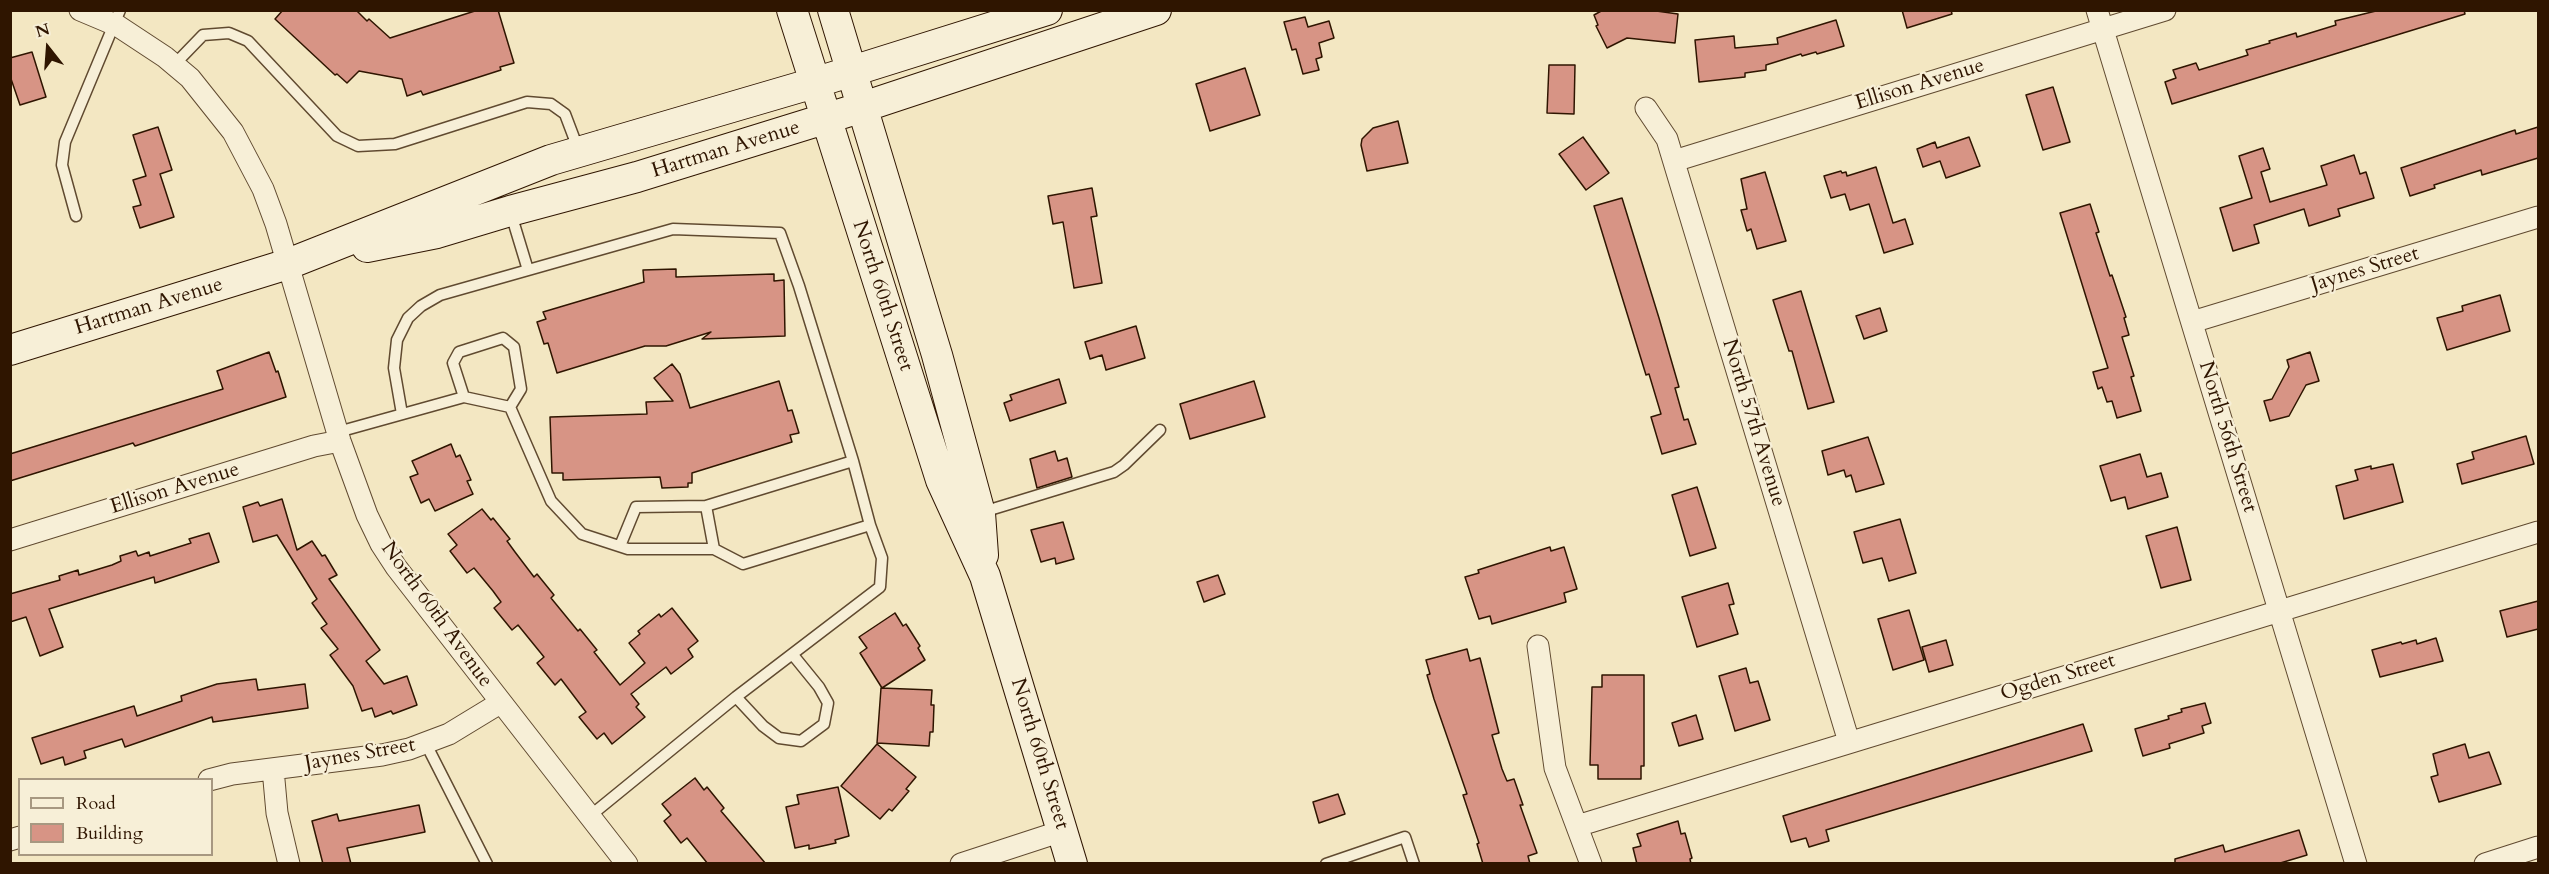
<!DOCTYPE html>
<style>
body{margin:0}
#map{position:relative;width:2549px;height:874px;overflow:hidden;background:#f3e7c2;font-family:Cardo,serif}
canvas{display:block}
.frame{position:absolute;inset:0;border:12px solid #2f1500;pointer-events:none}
.legend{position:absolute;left:18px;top:778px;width:195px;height:78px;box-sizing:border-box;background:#f7efd7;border:2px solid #a79881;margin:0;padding:8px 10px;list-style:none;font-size:18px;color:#2f1500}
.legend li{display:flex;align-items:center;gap:12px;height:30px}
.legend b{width:30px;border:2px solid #a79881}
.north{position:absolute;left:18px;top:18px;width:60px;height:60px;-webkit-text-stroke:4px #f7efd7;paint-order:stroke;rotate:343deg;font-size:16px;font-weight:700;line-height:24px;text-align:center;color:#2f1500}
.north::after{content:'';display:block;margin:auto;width:21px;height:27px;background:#2f1500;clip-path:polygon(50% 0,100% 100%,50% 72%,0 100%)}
</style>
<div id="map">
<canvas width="2549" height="874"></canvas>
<div class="frame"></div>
<ul class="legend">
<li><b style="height:8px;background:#f7efd7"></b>Road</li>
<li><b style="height:16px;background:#d79485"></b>Building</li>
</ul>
<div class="north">N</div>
</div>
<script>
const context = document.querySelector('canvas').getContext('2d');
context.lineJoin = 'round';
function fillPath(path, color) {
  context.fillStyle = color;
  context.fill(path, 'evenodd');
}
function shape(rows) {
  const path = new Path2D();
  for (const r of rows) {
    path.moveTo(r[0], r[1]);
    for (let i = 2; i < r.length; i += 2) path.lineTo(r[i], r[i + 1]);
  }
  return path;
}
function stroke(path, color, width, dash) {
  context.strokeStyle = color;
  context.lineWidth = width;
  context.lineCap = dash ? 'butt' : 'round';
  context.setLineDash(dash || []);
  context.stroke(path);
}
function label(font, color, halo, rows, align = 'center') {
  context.font = font + ' Cardo,serif';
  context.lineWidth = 4.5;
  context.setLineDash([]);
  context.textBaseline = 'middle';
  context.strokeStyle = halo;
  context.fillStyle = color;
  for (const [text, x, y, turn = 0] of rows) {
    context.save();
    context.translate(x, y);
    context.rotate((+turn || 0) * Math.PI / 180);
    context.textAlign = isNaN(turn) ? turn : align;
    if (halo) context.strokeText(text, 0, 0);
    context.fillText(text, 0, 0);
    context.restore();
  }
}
const building = shape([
 [283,10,356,10,367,21,369,19,390,38,478,10,498,10,514,63,500,67,501,70,423,95,421,91,407,96,402,79,359,71,347,83,337,74,335,75,275,19,283,10],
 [1603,10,1649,10,1678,14,1675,43,1627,38,1607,48,1596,26,1598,25,1594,15,1603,10],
 [1902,10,1951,10,1952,14,1907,28,1902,10],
 [2380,10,2464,10,2465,14,2172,104,2165,82,2176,78,2173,70,2196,63,2199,70,2248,55,2246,50,2270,43,2269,41,2296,33,2297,37,2336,25,2335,21,2380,10],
 [1305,17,1308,27,1329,21,1334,38,1319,43,1322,57,1316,59,1319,70,1303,74,1296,49,1292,50,1284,22,1305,17],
 [1836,20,1844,46,1817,54,1816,52,1802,56,1801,54,1766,65,1766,70,1745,73,1745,77,1699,82,1695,40,1734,36,1735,48,1778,44,1777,38,1836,20],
 [32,52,46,97,20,105,10,76,10,58,32,52],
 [1549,65,1575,65,1574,114,1547,113,1549,65],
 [1245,68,1260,115,1210,131,1196,84,1245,68],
 [2053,87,2070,142,2043,150,2026,95,2053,87],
 [1398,121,1408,163,1367,171,1361,145,1362,139,1373,128,1398,121],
 [158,127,172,170,160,174,174,217,140,228,133,207,141,205,133,180,146,176,133,135,158,127],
 [2538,127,2538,158,2482,175,2481,170,2434,185,2435,188,2410,196,2401,168,2515,130,2516,134,2538,127],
 [1583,137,1609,173,1586,190,1559,154,1583,137],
 [1969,137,1980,166,1946,178,1940,161,1923,167,1917,149,1935,142,1937,148,1969,137],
 [2263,148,2270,169,2261,172,2270,202,2327,185,2321,166,2354,155,2360,174,2366,172,2374,198,2338,209,2340,216,2309,226,2304,209,2254,225,2259,243,2233,251,2220,208,2252,198,2239,156,2263,148],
 [1876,167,1893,223,1905,219,1913,244,1884,253,1869,204,1850,210,1845,194,1831,198,1824,176,1841,171,1842,173,1846,172,1847,176,1876,167],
 [1765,172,1786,241,1757,249,1751,229,1747,231,1741,210,1747,209,1741,179,1765,172],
 [1092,188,1097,216,1091,217,1102,283,1074,288,1063,222,1053,224,1048,196,1092,188],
 [1622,198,1659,318,1679,387,1675,388,1684,420,1688,419,1696,444,1662,454,1651,417,1661,414,1649,374,1646,375,1594,206,1622,198],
 [2090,204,2099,232,2096,233,2110,276,2112,275,2126,317,2124,318,2129,335,2122,337,2134,376,2131,377,2141,411,2117,418,2112,401,2107,402,2102,387,2098,389,2093,372,2108,368,2060,213,2090,204],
 [676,269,676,277,774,274,774,281,784,280,785,336,702,339,711,332,666,346,645,346,557,373,548,343,544,344,537,322,546,319,543,312,644,282,643,270,676,269],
 [1801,291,1834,402,1808,409,1792,351,1789,351,1773,300,1801,291],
 [2500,295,2510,331,2447,350,2437,318,2463,311,2462,306,2500,295],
 [1880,308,1887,331,1864,339,1856,316,1880,308],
 [1136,326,1145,358,1106,370,1102,355,1090,359,1085,342,1136,326],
 [269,352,276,372,278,371,286,397,135,446,133,443,10,481,10,454,223,389,217,371,269,352],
 [2310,352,2319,381,2306,385,2289,416,2270,421,2264,401,2272,399,2289,367,2287,360,2310,352],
 [672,364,680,374,690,408,779,381,788,411,792,410,799,433,790,435,792,442,692,473,692,483,688,483,688,487,662,488,660,477,563,480,563,473,552,473,550,417,647,414,646,402,673,401,654,378,672,364],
 [1059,379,1066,403,1010,421,1004,403,1012,400,1010,395,1059,379],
 [1254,381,1265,417,1190,439,1180,404,1254,381],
 [2526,436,2534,464,2462,484,2457,464,2474,459,2472,452,2526,436],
 [1868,437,1884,484,1856,492,1851,475,1846,477,1844,470,1828,475,1822,451,1868,437],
 [451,444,456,457,460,455,471,480,467,481,473,494,435,511,429,499,421,503,410,477,418,474,412,461,451,444],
 [1055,451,1058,461,1067,458,1072,477,1037,488,1030,459,1055,451],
 [2140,454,2147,477,2161,473,2168,497,2128,509,2125,497,2111,501,2100,466,2140,454],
 [2393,464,2403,502,2344,519,2336,486,2358,480,2355,470,2371,466,2371,469,2393,464],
 [1697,487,1716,548,1690,556,1672,495,1697,487],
 [282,499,297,550,312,541,322,556,325,555,337,575,329,579,380,650,366,661,384,684,407,676,417,705,393,714,391,711,375,717,372,708,362,711,353,686,330,655,338,649,321,628,327,624,312,603,317,599,277,535,253,542,243,507,258,502,260,506,282,499],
 [482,509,491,520,493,518,510,539,507,541,515,552,534,577,537,574,554,595,551,598,578,631,580,629,597,650,594,652,620,685,645,663,629,643,640,634,638,631,659,614,661,617,672,608,698,641,688,649,693,657,671,674,666,667,631,694,639,704,636,707,645,717,612,744,604,733,597,739,579,717,586,712,561,679,555,685,537,663,544,657,518,625,512,630,494,608,501,602,493,591,474,568,467,573,450,551,457,545,448,534,482,509],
 [1900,519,1916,573,1889,581,1882,558,1863,563,1854,532,1900,519],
 [1063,522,1074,559,1056,564,1055,558,1041,562,1031,530,1063,522],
 [2177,527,2191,580,2161,588,2146,536,2177,527],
 [209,533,219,562,155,583,154,577,49,609,63,647,40,656,26,617,10,622,10,594,60,580,59,576,78,570,79,575,112,565,121,561,120,556,136,551,138,556,149,552,150,556,191,543,189,539,209,533],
 [1550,547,1551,551,1564,547,1577,589,1564,593,1566,602,1492,624,1490,616,1479,619,1465,577,1479,573,1478,570,1550,547],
 [1218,575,1225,594,1204,602,1197,582,1218,575],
 [1728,583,1734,604,1729,605,1738,634,1697,647,1682,597,1728,583],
 [2538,601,2538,629,2507,637,2500,611,2538,601],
 [1909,610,1924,660,1893,670,1878,619,1909,610],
 [895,613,903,626,906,624,920,646,918,648,925,660,882,688,860,653,867,648,859,637,895,613],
 [2436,638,2443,661,2380,677,2372,650,2401,642,2402,644,2416,640,2417,644,2436,638],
 [1946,640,1953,665,1929,672,1922,647,1946,640],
 [1467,649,1470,661,1480,658,1499,733,1492,735,1502,769,1507,781,1514,779,1523,805,1520,805,1537,853,1528,856,1530,864,1483,864,1477,844,1479,843,1463,795,1467,794,1434,699,1427,675,1430,674,1426,660,1467,649],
 [1746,668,1750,683,1758,681,1770,720,1735,731,1719,676,1746,668],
 [1602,675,1644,675,1644,766,1641,766,1641,779,1598,779,1598,765,1590,765,1592,687,1602,687,1602,675],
 [256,679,258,690,305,684,308,708,213,722,212,717,125,747,122,739,84,751,86,758,65,765,63,757,41,764,32,738,134,706,137,716,182,701,181,696,217,684,256,679],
 [881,688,932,690,931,705,934,705,933,732,930,732,929,746,877,743,881,688],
 [2205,703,2211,723,2202,726,2204,733,2169,744,2170,748,2143,756,2135,729,2169,719,2168,716,2182,712,2181,709,2205,703],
 [1696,715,1703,739,1679,746,1672,723,1696,715],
 [2083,724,2092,751,1826,830,1829,841,1809,847,1806,838,1791,842,1783,816,2083,724],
 [877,744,916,777,906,789,909,791,892,811,889,809,880,819,841,786,877,744],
 [2465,744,2469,758,2489,752,2501,784,2439,802,2431,777,2438,775,2433,754,2465,744],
 [695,778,704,790,707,787,724,808,721,811,766,864,708,864,687,838,681,843,664,821,671,815,662,804,695,778],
 [838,787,849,836,835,840,836,843,809,849,809,845,795,848,786,807,799,804,797,795,838,787],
 [1338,794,1345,814,1319,823,1313,802,1338,794],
 [419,805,425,832,347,848,351,864,323,864,312,821,337,814,339,821,419,805],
 [1678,821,1681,834,1685,833,1692,858,1690,859,1691,864,1637,864,1633,848,1641,846,1637,834,1678,821],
 [2299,830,2307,855,2277,864,2175,864,2175,859,2223,845,2225,852,2299,830]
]);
const lane = shape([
 [174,65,203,35,229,33,248,41,337,136,358,146,395,144,527,102,551,104,565,114,579,151],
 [511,214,528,270],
 [76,216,62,165,65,142,120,10],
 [464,397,453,363,459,352,503,338,514,347,521,389,510,407],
 [402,414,394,368,397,340,408,318,421,306,440,295,673,229,780,233,799,286,853,461,706,506],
 [338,432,464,397,510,407,551,501,582,534,628,549,714,549,743,564,870,525,882,558,880,587,736,697,590,816],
 [853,461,870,525],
 [983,512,1114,472,1124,465,1160,430],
 [620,546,636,507,706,506,714,549],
 [736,697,763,726,779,738,801,741,824,724,828,703,819,687,793,655],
 [426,744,487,864],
 [1326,864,1405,837,1414,864]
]);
const street = shape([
 [80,10,118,26,165,57,190,78,233,132,263,189,276,224,340,441,367,515,381,544,396,567,627,864],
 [2097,10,2356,864],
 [1646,108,1667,139,1849,742],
 [1674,161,2165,10],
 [2192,322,2538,217],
 [10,540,314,446,340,441],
 [1538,646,1555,768,1591,864],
 [273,769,277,813,289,864],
 [209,780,232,774,382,755,409,749,449,734,500,703],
 [1577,826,2538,532],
 [10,840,20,837],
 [961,864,1062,831],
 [2485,864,2538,847]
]);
const secondary = shape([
 [792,10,941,480,985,576,1072,864],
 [833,10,937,355,980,513,983,555],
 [367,247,437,233,510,211,637,177,863,107,1156,10],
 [10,350,288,264,551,160,814,83,1047,10]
]);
const streetNames = [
 ["Ellison Avenue",1920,85,-17],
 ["Hartman Avenue",726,150,-17],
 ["Jaynes Street",2365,270,-17],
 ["North 60th Street",882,296,72],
 ["Hartman Avenue",149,307,-17],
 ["North 57th Avenue",1753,423,73],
 ["North 56th Street",2227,437,73],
 ["Ellison Avenue",175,489,-17],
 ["North 60th Avenue",436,615,54],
 ["Ogden Street",2058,678,-17],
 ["North 60th Street",1039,754,73],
 ["Jaynes Street",360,755,-10]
];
fillPath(building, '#d79485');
stroke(building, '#2f1500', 1.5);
stroke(lane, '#604a30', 13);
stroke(street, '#604a30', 23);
stroke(secondary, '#2f1500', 32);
stroke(lane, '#f7efd7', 10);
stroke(street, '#f7efd7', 21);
stroke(secondary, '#f7efd7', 30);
label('21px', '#2f1500', '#f7efd7', streetNames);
</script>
